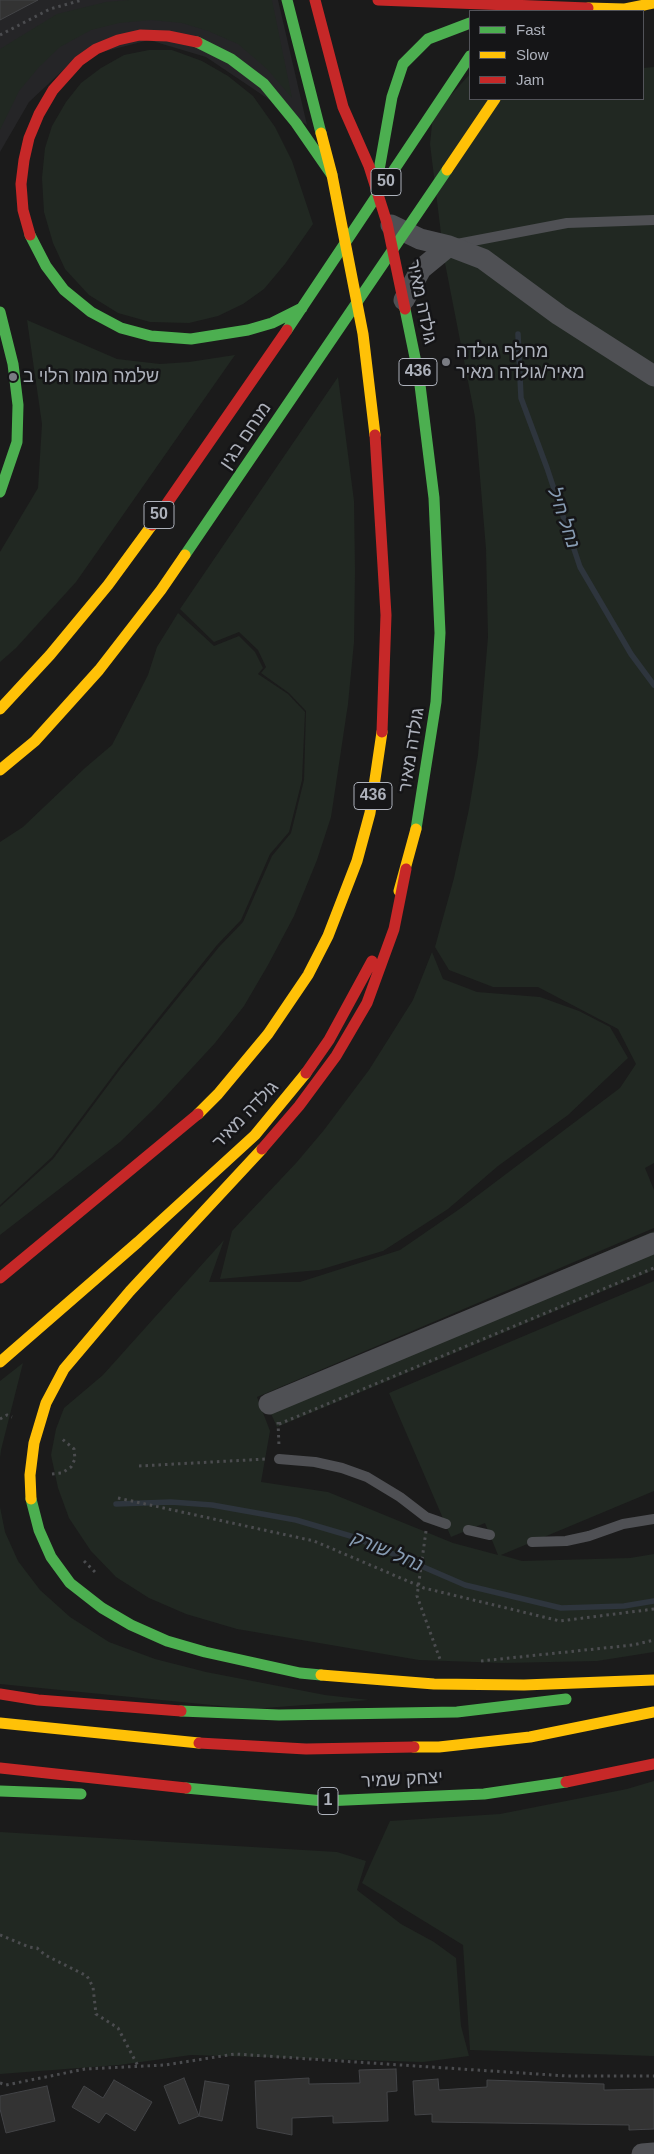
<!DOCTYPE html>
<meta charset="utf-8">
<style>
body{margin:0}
#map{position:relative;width:654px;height:2154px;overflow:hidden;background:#1b1b1b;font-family:Arial,sans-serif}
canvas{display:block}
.legend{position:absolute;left:469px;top:10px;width:175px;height:90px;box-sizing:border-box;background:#151517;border:1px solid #525359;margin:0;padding:6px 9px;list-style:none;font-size:15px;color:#adb1bb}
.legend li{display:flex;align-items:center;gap:10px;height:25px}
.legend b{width:25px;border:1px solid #525359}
</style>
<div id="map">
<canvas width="654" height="2154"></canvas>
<ul class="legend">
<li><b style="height:6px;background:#4caf50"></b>Fast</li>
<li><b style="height:6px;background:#ffc107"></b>Slow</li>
<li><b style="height:6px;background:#c62828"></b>Jam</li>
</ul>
</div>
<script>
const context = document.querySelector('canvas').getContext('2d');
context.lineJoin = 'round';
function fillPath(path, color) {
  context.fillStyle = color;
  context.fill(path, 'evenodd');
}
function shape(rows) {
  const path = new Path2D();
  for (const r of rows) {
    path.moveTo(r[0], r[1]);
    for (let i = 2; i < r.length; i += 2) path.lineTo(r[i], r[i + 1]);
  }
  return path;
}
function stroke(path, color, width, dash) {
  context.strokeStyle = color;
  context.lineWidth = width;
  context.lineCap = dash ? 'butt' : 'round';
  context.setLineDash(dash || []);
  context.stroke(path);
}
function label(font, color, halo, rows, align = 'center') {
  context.font = font + ' Arial,Heebo,sans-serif';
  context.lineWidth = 5;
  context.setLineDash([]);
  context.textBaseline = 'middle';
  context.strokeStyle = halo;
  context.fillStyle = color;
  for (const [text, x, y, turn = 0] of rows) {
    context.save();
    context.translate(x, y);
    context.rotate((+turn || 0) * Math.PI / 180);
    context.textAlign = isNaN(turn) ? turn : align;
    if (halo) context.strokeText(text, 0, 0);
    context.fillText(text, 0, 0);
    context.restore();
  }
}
const built = shape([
 [0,0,278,0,307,125,206,57,149,40,75,59,29,102,0,152]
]);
const green = shape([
 [129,0,272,0,292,98,267,69,238,44,208,31,182,23,151,20,119,23,91,30,60,47,39,67,19,91,0,130,0,49,57,14,106,2],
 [149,50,172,50,202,61,228,76,253,96,275,127,292,161,313,224,285,264,264,289,243,304,218,316,189,323,150,322,118,313,89,295,65,269,53,243,44,212,42,178,45,148,52,126,66,102,81,83,101,68,124,55],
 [654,67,654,1163,645,1168,654,1190,654,1228,257,1397,270,1431,261,1482,328,1492,453,1543,498,1555,485,1523,451,1537,389,1393,654,1281,654,1491,501,1555,522,1561,630,1558,654,1554,654,1652,597,1661,504,1663,419,1660,237,1629,186,1614,149,1598,116,1577,91,1551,69,1518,58,1488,51,1455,56,1429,64,1408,103,1375,224,1240,209,1282,300,1282,400,1250,461,1208,620,1088,636,1064,618,1029,538,987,493,987,449,970,435,947,454,878,469,809,478,755,488,637,486,549,475,417,444,258,430,144,433,115,470,74,470,99,643,99,643,68],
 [27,320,117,359,160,364,189,362,235,355,76,582,16,648,0,662,0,552,38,488,42,424],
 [338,377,354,501,355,571,354,642,348,704,331,817,317,860,294,916,268,965,244,1006,215,1043,155,1108,120,1142,0,1235,0,1207,53,1159,121,1068,219,947,243,922,272,856,291,833,304,780,306,711,289,693,261,673,266,667,258,650,239,632,214,642,180,609],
 [178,613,214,646,239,636,255,652,263,668,258,674,288,694,305,712,302,780,289,832,270,854,241,920,217,945,120,1066,52,1157,0,1205,0,842,23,827,85,768,112,745,148,675,157,647],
 [432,952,443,979,477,992,540,997,579,1011,610,1027,628,1058,568,1115,498,1166,448,1209,383,1251,319,1270,220,1279,232,1231,297,1162,324,1130,369,1070,413,1000],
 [654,1231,654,1270,277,1427,264,1398],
 [23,1363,1,1450,0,1458,0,1381],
 [0,1507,5,1532,18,1561,40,1590,70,1617,109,1642,155,1659,206,1672,325,1695,369,1700,252,1709,0,1684],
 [654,1781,654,2056,470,2050,463,1945,362,1883,390,1821,500,1814,627,1789],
 [0,1832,337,1852,366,1861,357,1890,401,1924,434,1942,456,1958,461,2026,469,2056,423,2062,191,2055,119,2065,0,2074]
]);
const stream = shape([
 [518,334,521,398,547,468,580,567,631,654,654,685],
 [116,1504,171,1502,212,1505,296,1520,354,1537,465,1585,561,1608,624,1606,654,1601]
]);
const building = shape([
 [0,0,38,0,0,20,0,0],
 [396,2069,397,2091,387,2092,388,2121,333,2123,333,2116,292,2118,292,2135,257,2128,255,2081,309,2078,309,2084,360,2083,359,2070,396,2069],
 [184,2078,199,2116,179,2124,164,2086,184,2078],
 [438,2079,439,2090,487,2087,487,2080,604,2084,604,2090,654,2089,654,2129,629,2130,629,2125,432,2122,432,2114,415,2115,413,2081,438,2079],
 [114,2080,152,2102,135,2131,106,2113,99,2123,72,2107,84,2086,103,2098,114,2080],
 [205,2081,229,2085,222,2121,199,2116,205,2081],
 [47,2086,55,2121,6,2133,0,2109,0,2096,47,2086]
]);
const path = shape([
 [0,35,50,9,82,0],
 [0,1419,7,1415,12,1417],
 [278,1422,279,1446],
 [279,1424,654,1268],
 [139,1466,266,1459],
 [52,1474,62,1473,71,1467,75,1459,74,1449,61,1438],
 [118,1498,314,1541,424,1588,560,1621,654,1609],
 [426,1531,417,1596,441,1662],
 [84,1561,95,1572],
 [481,1661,633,1645,654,1640],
 [0,1935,29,1947,37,1948,45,1955,87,1976,93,1987,96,2014,118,2028,138,2066],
 [0,2083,6,2085,85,2069,165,2065,235,2054,567,2076,654,2076]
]);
const lane = shape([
 [457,244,567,223,654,220],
 [279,1459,315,1462,342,1468,367,1477,400,1497,426,1517,446,1524],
 [468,1530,490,1535],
 [532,1542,566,1541,589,1536,623,1524,654,1519]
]);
const street = shape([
 [391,225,420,239,449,246,483,259,559,315,654,376],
 [404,300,421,269,449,246],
 [269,1404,654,1243],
 [642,2154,654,2153]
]);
const fast = shape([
 [287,0,321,133],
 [197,42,231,59,264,84,296,123,332,175],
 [376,187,392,97,403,64,428,39,470,23],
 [30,235,46,266,64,290,91,312,121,328,151,336,191,339,248,330,272,323,302,308],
 [405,309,419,377,434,498,440,633,436,702,416,829],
 [0,312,13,364,18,405,17,442,0,492],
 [287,330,470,56],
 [185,555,447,170],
 [31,1499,39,1530,51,1557,70,1583,102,1608,131,1625,167,1641,205,1652,300,1673,321,1675],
 [181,1711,279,1715,457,1712,566,1699],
 [186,1788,324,1801,484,1794,566,1782],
 [0,1791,81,1794]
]);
const slow = shape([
 [588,8,625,9,654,3],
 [321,133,332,175,363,334,375,435],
 [447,170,495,99],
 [0,709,50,655,108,585,152,525],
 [0,770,35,741,99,670,161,590,185,555],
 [399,891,416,829],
 [198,1114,218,1094,268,1034,308,975,328,936,357,861,370,813,382,732],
 [0,1362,138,1242,255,1135,306,1073],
 [31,1499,30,1475,34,1443,46,1403,64,1369,130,1291,262,1149],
 [321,1675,434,1684,524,1685,654,1680],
 [0,1723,199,1743],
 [414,1747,439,1747,530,1737,654,1712]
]);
const jam = shape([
 [315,0,343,107,369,166,387,223,405,309],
 [378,0,588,8],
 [30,235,23,210,21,184,24,160,29,138,39,114,53,90,79,61,96,49,118,40,140,35,168,36,197,42],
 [375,435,386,615,382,732],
 [152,525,287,330],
 [306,1073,329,1040,372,961],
 [262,1149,299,1106,336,1056,367,1003,394,929,406,869],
 [0,1278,198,1114],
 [0,1694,38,1700,181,1711],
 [199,1743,306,1749,414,1747],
 [0,1768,186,1788],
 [566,1782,654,1764]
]);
const markers = [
 [446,362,5,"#7a7c83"],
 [13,377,5,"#7a7c83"]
];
const shields = [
 [386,182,30],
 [418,372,38],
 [159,515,30],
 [373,796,38],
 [328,1801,20]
];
const shieldNames = [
 ["50",386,182],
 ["436",418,372],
 ["50",159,515],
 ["436",373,796],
 ["1",328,1801]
];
const streetNames = [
 ["גולדה מאיר",421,302,78],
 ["מנחם בגין",246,436,-56],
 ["גולדה מאיר",412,750,-81],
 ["גולדה מאיר",246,1115,-46],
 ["יצחק שמיר",402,1780,-3]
];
const poiNames = [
 ["מחלף גולדה",456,352],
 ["מאיר/גולדה מאיר",456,373],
 ["שלמה מומו הלוי ב",23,377]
];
const waterNames = [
 ["נחל חיל",563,518,71],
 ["נחל שורק",387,1552,23]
];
fillPath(built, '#252527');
fillPath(green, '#212822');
stroke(stream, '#2e353d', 5.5);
fillPath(building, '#333');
stroke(building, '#434447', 1);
stroke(path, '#4b4c4f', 3, [2.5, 4]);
stroke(lane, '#4f5054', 10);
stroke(street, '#4f5054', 21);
stroke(fast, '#4caf50', 11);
stroke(slow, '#ffc107', 11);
stroke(jam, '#c62828', 11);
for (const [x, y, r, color] of markers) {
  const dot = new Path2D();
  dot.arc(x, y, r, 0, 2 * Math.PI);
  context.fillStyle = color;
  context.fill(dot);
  stroke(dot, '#151517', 2);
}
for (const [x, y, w] of shields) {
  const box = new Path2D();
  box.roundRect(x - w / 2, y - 13.5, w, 27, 4);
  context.fillStyle = '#151517';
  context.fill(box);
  stroke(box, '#adb1bb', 1);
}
label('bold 16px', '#adb1bb', null, shieldNames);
label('18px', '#adb1bb', '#151517', streetNames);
label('18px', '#adb1bb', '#151517', poiNames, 'left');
label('italic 19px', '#879cb3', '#151517', waterNames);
</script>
